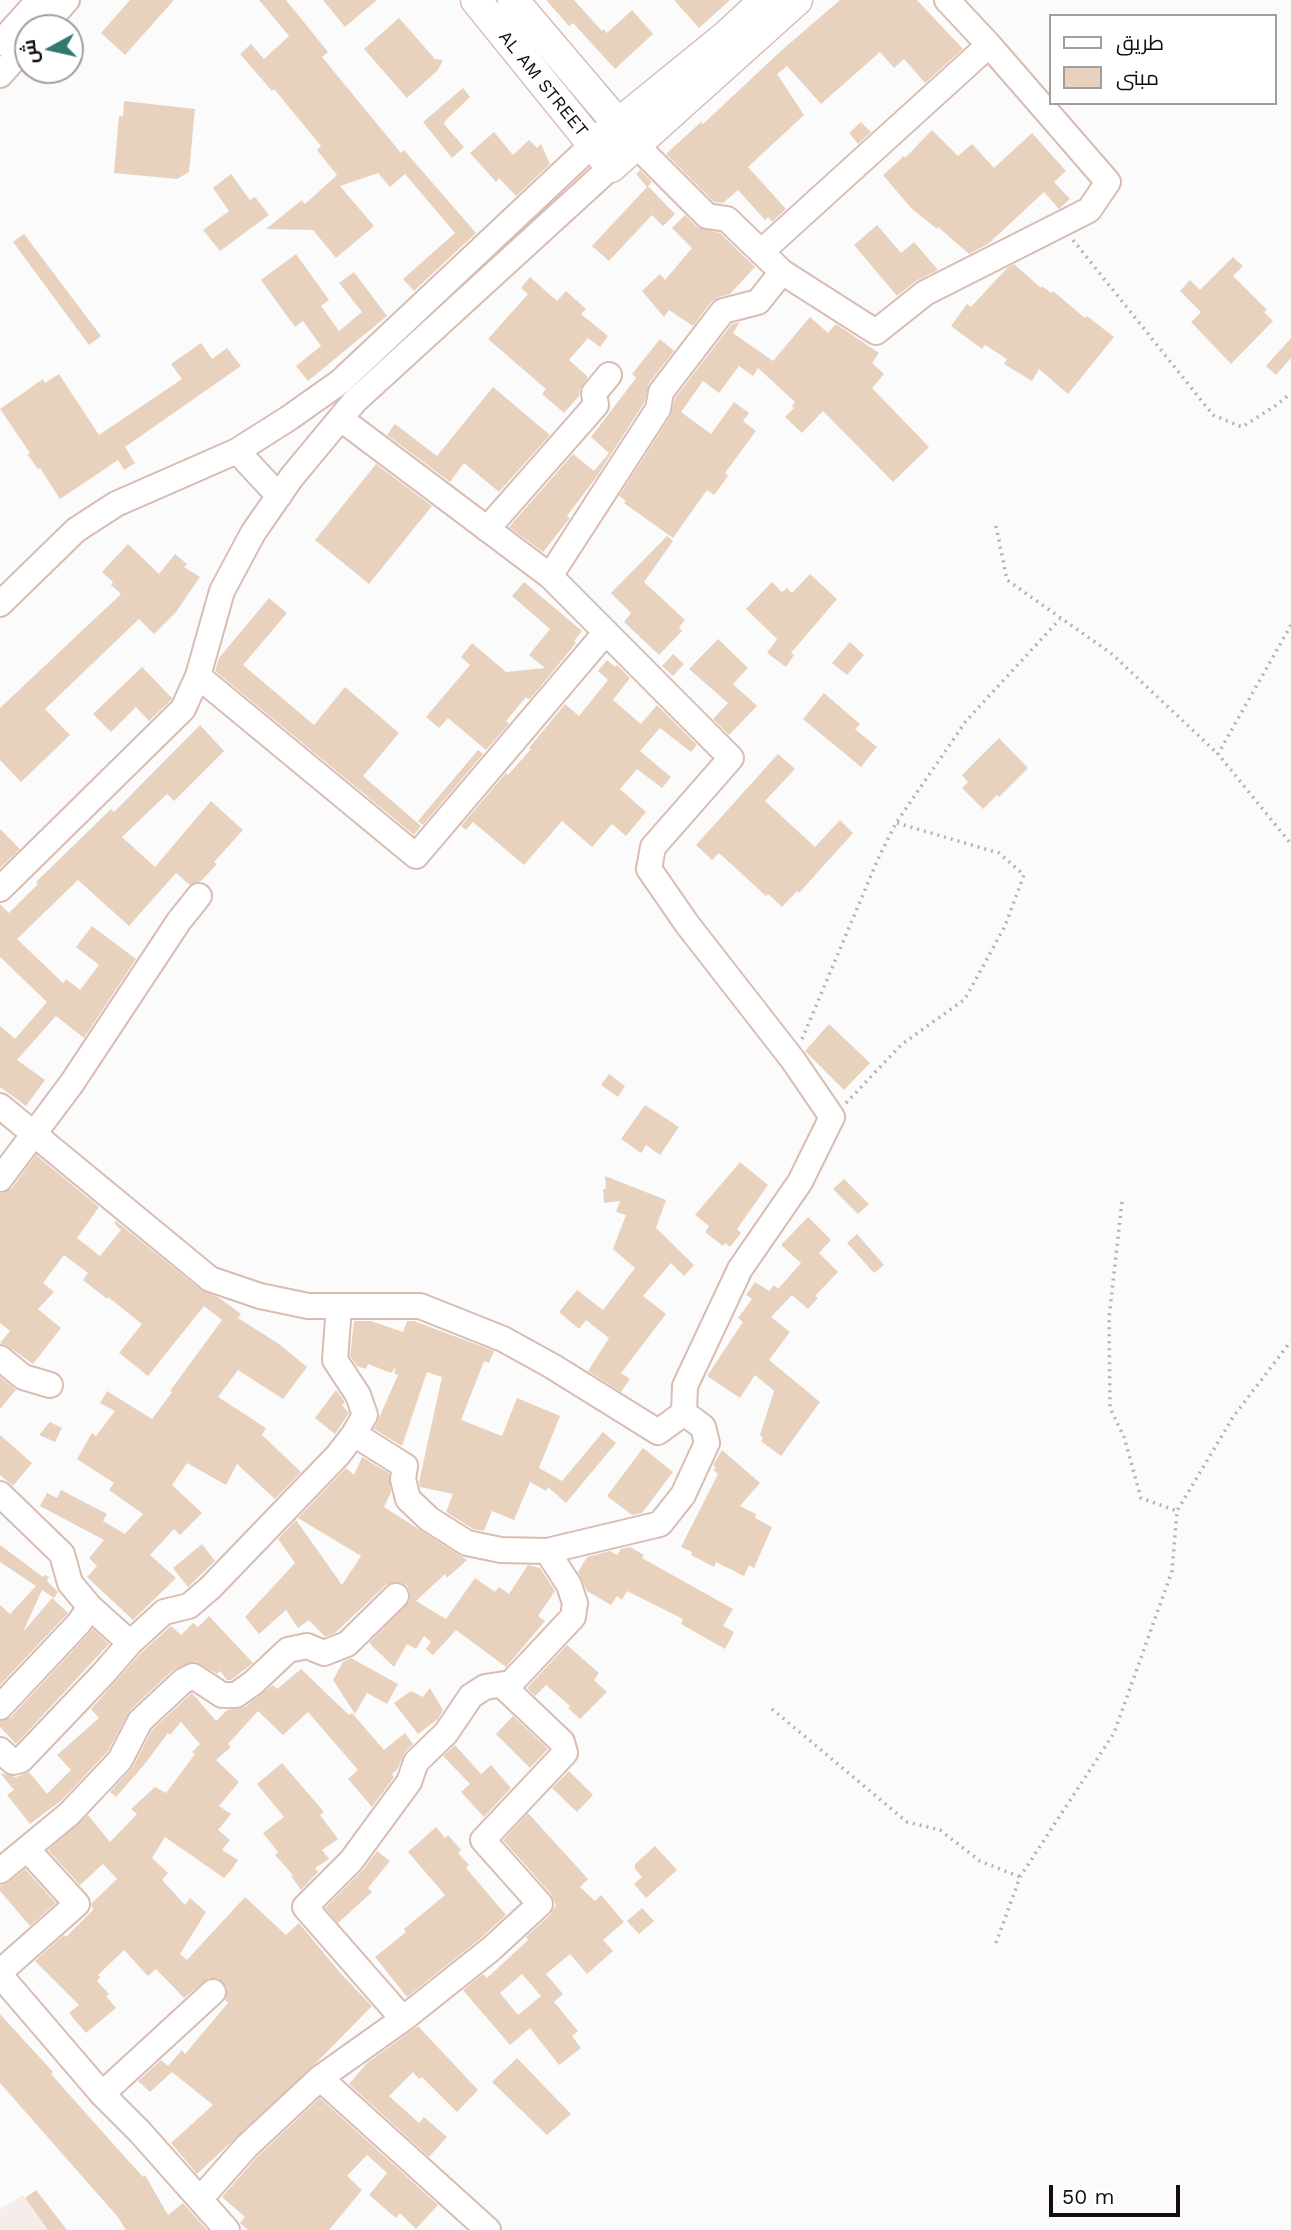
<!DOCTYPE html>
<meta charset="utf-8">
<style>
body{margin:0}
#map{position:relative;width:1291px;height:2230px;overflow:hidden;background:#fbfbfb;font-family:"Work Sans",Cairo,sans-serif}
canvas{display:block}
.legend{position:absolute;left:1049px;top:14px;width:228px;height:91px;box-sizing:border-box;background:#fff;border:2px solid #a29e9d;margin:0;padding:9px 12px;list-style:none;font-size:21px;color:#160d09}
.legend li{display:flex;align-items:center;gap:14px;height:35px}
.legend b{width:35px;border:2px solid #a29e9d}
.north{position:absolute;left:14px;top:14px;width:70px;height:70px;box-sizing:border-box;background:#fff;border:2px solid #a29e9d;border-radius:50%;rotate:262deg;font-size:19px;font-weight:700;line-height:28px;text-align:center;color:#160d09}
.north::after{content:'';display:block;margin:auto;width:24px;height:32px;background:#32786f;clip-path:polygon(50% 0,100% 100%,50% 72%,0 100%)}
.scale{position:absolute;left:1049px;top:2185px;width:131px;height:32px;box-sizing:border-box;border:4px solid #160d09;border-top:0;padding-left:9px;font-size:21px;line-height:24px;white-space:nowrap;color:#160d09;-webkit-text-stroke:5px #fff;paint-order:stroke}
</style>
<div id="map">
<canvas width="1291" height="2230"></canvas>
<ul class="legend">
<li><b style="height:9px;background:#fff"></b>طريق</li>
<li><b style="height:19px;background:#e8d2be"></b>مبنى</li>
</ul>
<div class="north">ش</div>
<div class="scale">50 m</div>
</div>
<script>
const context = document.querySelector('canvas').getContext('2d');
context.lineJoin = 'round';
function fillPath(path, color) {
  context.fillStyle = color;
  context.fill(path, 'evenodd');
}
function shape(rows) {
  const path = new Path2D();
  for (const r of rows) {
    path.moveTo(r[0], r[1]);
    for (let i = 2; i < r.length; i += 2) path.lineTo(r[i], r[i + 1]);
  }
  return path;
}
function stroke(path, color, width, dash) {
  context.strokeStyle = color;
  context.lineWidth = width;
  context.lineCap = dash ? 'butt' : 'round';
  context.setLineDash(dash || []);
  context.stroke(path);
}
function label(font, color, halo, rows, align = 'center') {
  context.font = font + ' "Work Sans",sans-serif';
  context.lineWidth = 5;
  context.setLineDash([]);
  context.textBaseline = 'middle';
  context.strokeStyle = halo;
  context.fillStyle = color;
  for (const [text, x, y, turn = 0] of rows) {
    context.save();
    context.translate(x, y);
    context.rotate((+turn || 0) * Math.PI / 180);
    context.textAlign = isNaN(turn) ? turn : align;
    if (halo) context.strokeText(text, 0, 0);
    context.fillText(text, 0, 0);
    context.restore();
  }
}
const built = shape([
 [23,2195,25,2198,48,2230,0,2230,0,2209]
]);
const building = shape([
 [130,0,174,0,125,55,101,33],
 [259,0,286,0,328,52,322,57,401,153,404,150,476,233,414,291,403,279,455,233,405,174,390,187,378,173,340,186,374,226,336,258,313,230,266,229,302,200,305,204,337,175,317,150,321,146,274,89,272,91,240,54,251,44,264,59,289,36],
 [323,0,377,0,345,27],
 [546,0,574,0,602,31,604,29,607,33,632,10,653,34,615,69,573,23,569,26],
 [674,0,730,0,699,28],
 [840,0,917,0,963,49,925,83,904,59,894,68,880,52,821,104,787,66,777,74,804,115,748,167,786,209,772,222,768,217,765,220,738,190,723,203,714,202,666,154,701,122,703,124,782,50],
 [399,18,435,59,443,60,438,70,407,98,364,49],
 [463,88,470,97,445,121,444,124,464,147,452,158,423,122],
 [124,101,195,109,189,172,177,179,114,173,119,116,123,116],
 [861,122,871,132,858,144,849,133],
 [932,130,958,156,972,144,994,168,1032,133,1066,171,1054,182,1070,199,1059,209,1044,192,988,244,969,254,938,227,937,229,911,208,883,175,904,156,905,158],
 [494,132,513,155,529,140,537,148,541,144,550,164,516,196,499,178,496,182,470,153],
 [640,170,652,182,648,186,675,214,663,226,652,215,609,261,592,246,647,187,636,174],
 [231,174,250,200,255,197,269,215,220,251,203,230,229,211,213,188],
 [685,215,697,227,720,233,755,267,730,294,719,297,711,302,693,326,669,310,664,317,642,291,660,274,665,280,692,248,672,228],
 [877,225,901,253,914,242,938,270,916,281,897,296,854,245],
 [24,234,101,336,89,345,13,242],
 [296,254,329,300,321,306,339,331,362,312,339,283,354,272,387,316,308,381,296,366,321,346,303,321,295,327,261,280],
 [1233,257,1243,266,1233,276,1267,310,1264,312,1273,321,1231,364,1191,322,1201,312,1180,291,1190,280,1200,290],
 [1014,264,1041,288,1042,286,1051,293,1053,291,1085,318,1087,316,1114,337,1068,394,1039,369,1032,381,1004,364,1007,359,985,345,982,349,951,326,967,304,971,307,1007,268],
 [530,277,557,301,566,291,586,309,581,314,608,336,600,347,588,338,569,360,588,377,580,389,579,396,564,413,542,394,546,389,488,339,528,294,521,288],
 [810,317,828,333,836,324,879,353,872,363,884,374,872,388,929,447,893,482,823,411,802,433,785,417,794,408,792,406,795,402,758,368,753,376,739,366,719,393,703,381,681,412,711,434,734,402,749,413,743,421,756,431,725,473,728,476,714,495,707,490,673,538,624,503,626,501,619,496,670,417,675,398,732,324,740,322,733,333,773,361],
 [1291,338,1291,358,1276,375,1266,366],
 [660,339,674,351,649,383,644,403,595,479,567,516,570,518,543,552,509,527,573,454,594,471,609,453,591,437,636,378,632,374],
 [201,343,212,359,227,348,241,366,125,447,135,463,124,470,118,460,60,499,40,468,38,469,27,454,30,453,0,409,43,379,45,383,59,374,99,435,182,379,171,364],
 [493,387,550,435,499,492,464,463,450,482,387,435,395,424,437,456],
 [376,464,432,506,369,584,315,540],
 [667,536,673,541,644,582,685,620,679,627,682,631,659,655,624,622,631,613,611,593],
 [128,544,159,574,175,554,187,564,184,567,200,577,176,612,154,634,139,619,45,709,70,735,21,782,0,760,0,708,121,594,111,585,113,582,102,572],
 [810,574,837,599,791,653,794,655,786,667,767,653,777,639,746,609,772,582,782,592,787,588,792,593],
 [524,582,582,631,574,641,576,643,531,698,528,699,526,697,506,721,509,724,486,750,448,718,439,728,426,717,470,665,461,657,472,643,506,672,545,668,529,655,550,629,512,596],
 [269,598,287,613,243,665,314,725,345,687,399,733,363,776,421,826,414,835,215,671,219,658],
 [718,639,748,668,733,684,757,706,729,735,713,719,728,703,689,669],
 [850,642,864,655,847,675,832,663],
 [673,654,684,664,673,676,662,666],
 [607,660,615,667,617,665,630,678,613,700,641,724,657,705,697,745,691,752,660,728,640,751,671,777,662,788,637,769,620,789,646,812,626,836,612,824,592,847,562,821,524,865,473,822,466,830,461,826,506,773,508,775,531,749,529,748,565,704,579,716,608,680,598,671],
 [142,667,172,698,171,700,149,721,136,707,111,732,93,714],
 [824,693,860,724,855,729,877,747,861,767,803,719],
 [200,725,224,751,174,801,167,794,122,837,155,867,211,801,243,830,214,862,217,864,201,881,190,885,176,873,129,926,78,880,17,939,63,983,66,979,80,990,99,965,76,947,92,926,136,959,84,1038,56,1016,17,1060,45,1080,26,1106,0,1087,0,1026,15,1039,47,1002,0,957,0,904,9,913,38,884,36,882,111,809,114,812],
 [999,738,1028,768,999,797,997,795,983,809,962,788,968,782,962,775],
 [478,750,483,754,423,825,418,821],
 [778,754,795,769,765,801,815,847,840,820,853,833,799,893,797,891,782,907,768,894,766,896,719,853,712,860,696,845],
 [0,829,20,849,0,868],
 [829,1024,870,1063,844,1090,805,1051],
 [609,1074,625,1086,618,1097,601,1085],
 [645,1105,679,1127,660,1155,646,1145,641,1153,621,1139],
 [36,1155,99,1207,77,1238,100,1256,121,1230,114,1223,116,1221,201,1290,218,1297,241,1314,238,1318,279,1344,307,1367,283,1399,238,1370,218,1397,266,1428,262,1435,301,1472,275,1499,237,1464,226,1485,187,1463,172,1485,202,1513,180,1535,174,1529,150,1555,176,1578,133,1620,87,1577,97,1566,89,1558,104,1540,40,1506,47,1493,57,1498,61,1490,107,1514,103,1521,125,1534,143,1514,109,1490,114,1483,77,1459,92,1433,96,1436,115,1411,100,1403,107,1391,152,1419,172,1392,170,1391,222,1320,204,1306,148,1376,119,1353,142,1324,108,1297,107,1299,83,1280,88,1273,64,1255,43,1283,54,1292,38,1309,61,1328,33,1364,9,1347,0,1343,10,1331,0,1323,0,1194,12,1188],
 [740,1162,768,1185,737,1229,741,1233,730,1247,725,1243,723,1246,705,1232,709,1226,695,1215],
 [605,1176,666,1200,656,1228,694,1265,684,1276,671,1263,643,1296,666,1314,621,1373,630,1379,621,1392,588,1371,609,1338,586,1320,579,1329,559,1312,577,1290,603,1310,635,1268,613,1249,626,1215,616,1212,620,1201,604,1203,603,1189,606,1189],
 [844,1179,869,1204,858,1214,833,1189],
 [808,1217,831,1240,819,1253,838,1272,815,1296,818,1298,808,1309,792,1295,771,1317,790,1332,769,1360,820,1402,781,1456,761,1441,763,1438,760,1435,774,1391,755,1375,740,1398,707,1376,743,1322,738,1318,752,1299,746,1295,755,1282,769,1291,774,1285,778,1289,801,1263,781,1245],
 [857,1234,884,1265,874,1273,847,1243],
 [354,1321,371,1321,403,1332,407,1321,414,1321,494,1351,489,1363,484,1361,461,1420,502,1436,517,1398,560,1416,539,1468,562,1481,603,1432,616,1443,566,1503,548,1487,546,1491,530,1482,514,1520,492,1511,484,1531,473,1529,446,1512,453,1494,420,1487,419,1482,442,1377,427,1372,402,1446,374,1429,398,1375,394,1374,396,1367,391,1373,368,1364,366,1369,357,1366,350,1356],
 [0,1377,16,1390,0,1409],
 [336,1390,345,1402,342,1405,349,1413,335,1434,315,1418],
 [50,1422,62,1428,55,1442,39,1435],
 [0,1435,32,1463,13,1486,0,1475],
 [643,1448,673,1472,642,1513,632,1515,607,1496],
 [722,1450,760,1483,740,1506,756,1514,755,1518,772,1527,754,1568,749,1565,744,1576,716,1562,714,1567,691,1555,692,1552,681,1547,718,1474,713,1470,716,1468,713,1465],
 [362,1457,389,1473,391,1492,384,1507,467,1560,447,1578,445,1574,416,1601,446,1619,475,1578,495,1592,499,1587,509,1594,528,1565,540,1568,555,1591,538,1616,545,1621,506,1667,456,1630,433,1655,426,1649,431,1642,424,1636,416,1649,407,1644,394,1667,369,1643,410,1601,410,1593,407,1586,399,1582,386,1585,335,1633,325,1637,309,1620,298,1628,286,1610,259,1634,245,1617,295,1563,278,1539,296,1520,342,1585,361,1556,298,1518,346,1468,354,1475],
 [202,1544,215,1561,188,1587,173,1568],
 [0,1545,43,1577,45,1575,49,1577,47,1581,58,1592,54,1598,42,1590,23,1632,52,1598,68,1613,0,1685,0,1605,10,1614,36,1586,0,1562],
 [630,1547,644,1555,642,1558,733,1609,723,1626,734,1632,725,1649,681,1624,683,1619,627,1591,622,1600,617,1596,611,1605,587,1591,578,1572,587,1557,610,1551,617,1555,621,1549],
 [209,1616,253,1663,231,1680,227,1680,220,1671,217,1674,195,1661,173,1670,130,1710,108,1751,62,1800,30,1824,7,1795,14,1790,0,1773,16,1777,29,1772,47,1794,71,1770,57,1755,99,1718,91,1709,141,1653,171,1626,181,1635,193,1623,198,1627],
 [93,1629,109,1644,16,1744,0,1727,0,1721,11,1717],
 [567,1645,599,1673,594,1680,607,1692,580,1719,568,1708,570,1706,546,1685,535,1696,527,1688],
 [351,1658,398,1684,387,1704,367,1693,355,1714,333,1680,343,1662],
 [301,1669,349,1715,352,1713,384,1750,405,1733,413,1744,405,1752,397,1770,392,1774,394,1777,372,1807,348,1779,358,1770,308,1712,283,1735,258,1711,228,1744,231,1747,216,1760,239,1782,219,1806,231,1814,218,1830,230,1840,222,1850,238,1860,232,1869,224,1878,165,1837,152,1858,168,1873,162,1880,185,1905,190,1898,206,1912,180,1954,187,1960,245,1897,286,1935,299,1923,343,1976,372,2006,318,2061,197,2174,171,2143,213,2105,172,2072,150,2092,138,2081,161,2060,168,2066,182,2050,185,2054,228,2003,225,2000,227,1988,218,1978,209,1978,184,1998,156,1969,148,1976,124,1950,98,1975,100,1977,97,1981,109,1994,106,1996,116,2008,86,2033,69,2013,79,2005,35,1961,64,1935,66,1937,93,1910,91,1904,117,1879,103,1864,80,1885,48,1850,88,1815,110,1842,137,1814,131,1809,155,1787,166,1793,195,1754,192,1752,200,1744,181,1722,170,1735,168,1733,144,1765,116,1797,110,1792,133,1767,152,1730,192,1693,216,1721,227,1710,245,1707,273,1685,277,1689],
 [430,1688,443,1710,438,1719,418,1734,394,1703,411,1691,423,1697],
 [513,1716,548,1749,530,1768,496,1734],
 [455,1745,481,1774,491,1765,511,1788,484,1817,461,1792,470,1784,443,1756],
 [282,1763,324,1812,320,1815,338,1839,322,1850,329,1859,315,1868,318,1872,301,1890,291,1876,293,1875,275,1855,278,1852,263,1833,284,1817,257,1784],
 [569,1771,593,1795,577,1812,552,1788],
 [528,1813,588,1879,580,1887,595,1901,601,1895,624,1922,603,1940,613,1951,587,1974,570,1954,546,1974,563,1994,554,2002,578,2031,572,2036,581,2048,559,2065,530,2028,510,2045,463,1990,483,1974,487,1978,528,1940,526,1937,550,1915,556,1905,551,1894,503,1840],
 [522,1974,541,1996,518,2015,500,1993],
 [436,1827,445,1838,448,1835,461,1850,458,1853,469,1865,466,1868,506,1915,481,1938,407,1997,375,1957,406,1932,404,1929,445,1895,408,1852],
 [655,1846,677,1870,646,1898,634,1884,642,1877,635,1869,635,1864],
 [377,1851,390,1861,368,1888,372,1892,338,1923,325,1908,362,1871],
 [25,1869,56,1903,30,1926,0,1891,0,1886,9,1882],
 [642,1908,654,1921,639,1934,627,1921],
 [0,2014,53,2072,51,2074,107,2137,143,2177,145,2175,168,2215,183,2203,207,2230,126,2230,117,2216,0,2083],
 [418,2026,478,2090,457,2112,422,2077,419,2079,413,2072,389,2096,419,2123,424,2117,447,2137,429,2157,349,2084,367,2063],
 [517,2058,571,2114,547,2135,492,2082],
 [320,2098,438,2205,416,2229,400,2213,396,2218,369,2195,387,2173,367,2155,347,2176,362,2190,329,2230,248,2230,240,2223,245,2217,222,2197,257,2157],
 [36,2190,67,2230,48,2230,25,2198]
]);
const path = shape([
 [1073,240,1213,415,1242,427,1278,404,1291,393],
 [996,526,1007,580,1112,654,1218,754],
 [1291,625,1218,754,1291,844],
 [802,1039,878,859,896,823,966,721,1060,619],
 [846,1103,901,1045,965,999,1005,926,1024,875,999,853,897,823],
 [1122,1202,1109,1318,1110,1408,1124,1437,1141,1498,1177,1511],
 [772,1709,907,1822,940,1830,980,1861,1020,1877],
 [996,1943,1020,1877,1114,1733,1172,1571,1177,1511,1233,1417,1291,1341]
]);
const minor = shape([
 [42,28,67,0],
 [0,43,39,0],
 [0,75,28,44],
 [761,252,989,45,947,0],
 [782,272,876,332,925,293,1089,210,1108,182,989,45],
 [341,419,550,576,731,758,653,847,649,869,687,924,793,1060,832,1117,800,1182,740,1269,685,1386,684,1413],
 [237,451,279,496],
 [487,529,596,405,594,393,609,375],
 [550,576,658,409,661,392,723,311,758,302,782,272,727,219,707,216,636,145],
 [0,604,76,530,116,504,237,451,289,418,340,382,592,145],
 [198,676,416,856,606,632],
 [0,889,183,709,198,676,222,591,253,533,291,478,354,402,611,167],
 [0,1106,210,1279,260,1296,308,1306,339,1306,335,1360,358,1395,365,1415,354,1434,338,1455,211,1587,189,1606,164,1612,130,1643,103,1674,21,1760,13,1762,0,1750],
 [0,1179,72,1083,179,921,199,896],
 [339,1306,420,1306,503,1339,552,1366,658,1432,684,1413,703,1427,707,1443,683,1495,660,1524,547,1551,501,1550,467,1543,429,1519,408,1499,403,1479,405,1466,354,1434],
 [0,1358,23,1377,50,1385],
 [0,1494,62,1554,70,1583,90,1607],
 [0,1707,79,1623,90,1607,130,1643],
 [0,1871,69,1814,120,1760,140,1721,183,1681,193,1676,222,1695,236,1695,253,1683,288,1650,307,1646,324,1653,347,1644,396,1596],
 [0,1972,77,1904,27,1849],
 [0,1975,102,2094,140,2132,227,2230],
 [403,2019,491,1949,540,1904,483,1840,565,1753,562,1742,503,1686],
 [320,2078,488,2230],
 [102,2094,213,1992],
 [201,2198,246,2147,320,2078,403,2019,305,1907,351,1861,409,1782,416,1762,446,1733,471,1696,485,1687,511,1683,573,1617,575,1603,569,1585,547,1551]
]);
const major = shape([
 [476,0,611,167,797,0],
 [513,0,631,139],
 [592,145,725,37,765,0]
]);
const streetNames = [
 ["AL AM STREET",543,84,51]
];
fillPath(built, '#f5edea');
fillPath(building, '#e8d2be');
stroke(minor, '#d9bcb2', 28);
stroke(major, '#d9bcb2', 33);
stroke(path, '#b4b1b0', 3.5, [2, 5]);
stroke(minor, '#fff', 24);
stroke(major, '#fff', 30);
label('18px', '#160d09', '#fff', streetNames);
</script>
